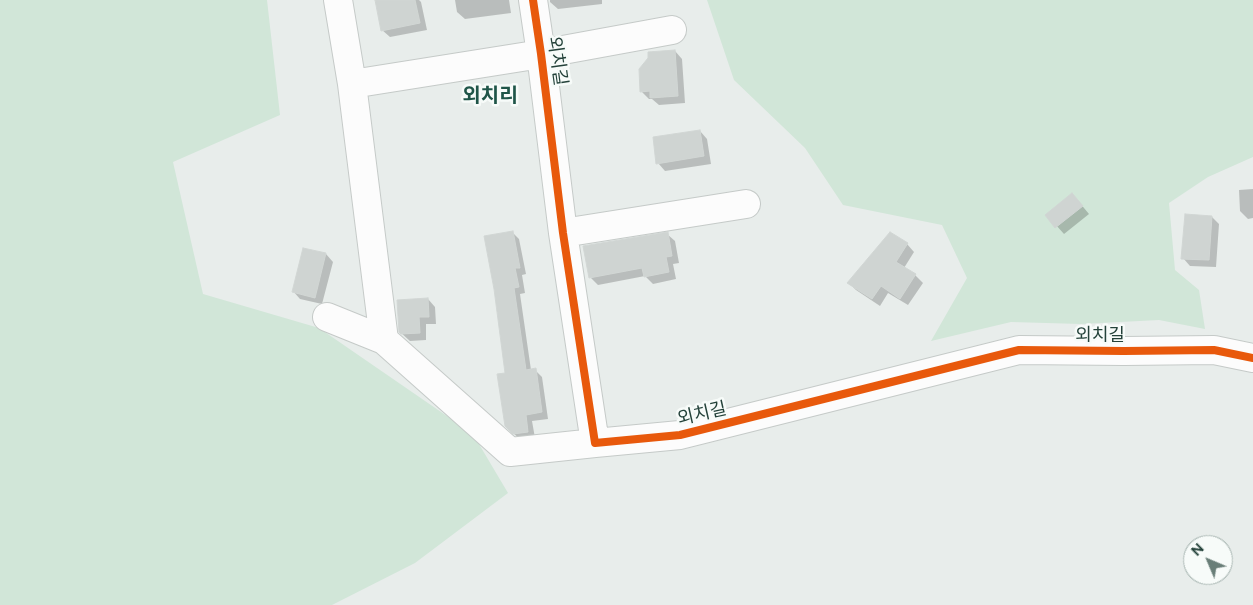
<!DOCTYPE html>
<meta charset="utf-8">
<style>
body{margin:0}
#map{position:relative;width:1253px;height:605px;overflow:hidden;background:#e8edeb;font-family:Figtree,sans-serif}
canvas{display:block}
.north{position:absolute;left:1183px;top:535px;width:50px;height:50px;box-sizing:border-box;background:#f7fbf9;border:1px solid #a3b1ad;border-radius:50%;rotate:315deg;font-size:14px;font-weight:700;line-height:20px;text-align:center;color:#24423a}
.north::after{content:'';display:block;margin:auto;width:18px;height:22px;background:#697e78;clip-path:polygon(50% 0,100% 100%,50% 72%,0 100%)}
</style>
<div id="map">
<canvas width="1253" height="605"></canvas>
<div class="north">N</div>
</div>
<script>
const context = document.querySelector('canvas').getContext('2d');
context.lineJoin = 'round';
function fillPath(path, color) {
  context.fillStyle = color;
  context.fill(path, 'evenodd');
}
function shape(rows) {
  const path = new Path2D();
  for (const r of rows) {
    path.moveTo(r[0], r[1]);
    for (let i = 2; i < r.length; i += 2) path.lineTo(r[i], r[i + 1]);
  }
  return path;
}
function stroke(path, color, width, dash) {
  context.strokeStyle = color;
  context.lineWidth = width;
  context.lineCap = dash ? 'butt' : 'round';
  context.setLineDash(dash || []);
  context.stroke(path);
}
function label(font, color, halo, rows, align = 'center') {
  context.font = font + ' Figtree,"Noto Sans KR",sans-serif';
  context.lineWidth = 5;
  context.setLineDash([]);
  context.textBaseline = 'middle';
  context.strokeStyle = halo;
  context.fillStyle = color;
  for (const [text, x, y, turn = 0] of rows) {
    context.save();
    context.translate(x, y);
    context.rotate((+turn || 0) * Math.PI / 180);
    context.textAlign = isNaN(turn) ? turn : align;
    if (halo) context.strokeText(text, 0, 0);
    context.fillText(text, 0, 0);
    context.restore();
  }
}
const green = shape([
 [0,0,267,0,280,115,173,162,203,294,319,328,473,434,508,493,415,563,332,605,0,605],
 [707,0,1253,0,1253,157,1208,177,1169,203,1175,270,1199,290,1205,329,1159,320,1081,324,1011,322,931,341,967,278,942,225,843,205,805,148,734,80]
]);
const shadow = shape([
 [386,0,419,0,421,2,427,30,390,37,382,30],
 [455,0,509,0,511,13,465,19,457,12],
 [550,0,602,0,602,4,558,9,550,2],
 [675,51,682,59,685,103,659,105,652,99,649,99,642,92],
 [700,131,707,139,711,164,665,171,658,163],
 [1253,189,1253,218,1248,219,1240,211,1239,190],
 [1079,202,1089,214,1064,234,1047,215],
 [1212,217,1219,224,1216,267,1190,266,1183,258],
 [512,232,519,239,526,274,522,275,525,293,520,294,531,370,535,370,542,377,548,419,532,421,535,438,521,440,513,433,506,374],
 [667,234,675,241,679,263,673,264,676,279,653,284,645,276,598,285,591,278],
 [891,234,907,244,914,252,904,268,915,275,923,283,908,305,888,293,880,306,856,290,849,283],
 [304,249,326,254,333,262,322,304,300,299,293,291],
 [428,299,435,307,436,324,426,324,426,340,410,341,400,332]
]);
const building = shape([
 [375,0,415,0,420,23,381,31,375,0],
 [675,50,678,96,650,98,650,91,640,92,639,69,648,58,648,52,675,50],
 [700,130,704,156,656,164,653,137,700,130],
 [1072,193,1083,206,1055,228,1045,215,1072,193],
 [1185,214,1212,216,1209,260,1181,259,1185,214],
 [513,231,520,268,515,268,519,287,514,288,526,370,536,368,542,412,526,415,528,432,513,434,505,426,497,374,505,373,494,289,484,236,513,231],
 [668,232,672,256,666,257,669,272,644,277,642,268,589,278,583,246,668,232],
 [890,232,908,243,896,262,916,274,900,299,881,286,872,299,847,283,890,232],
 [303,248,326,253,315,298,292,292,303,248],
 [428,298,429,317,419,317,420,333,401,334,399,332,397,300,428,298]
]);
const minor = shape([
 [338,0,352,84],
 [533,0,541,54,563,233,595,443,680,435,1019,350,1124,351,1214,350,1253,358],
 [563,233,746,204],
 [327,317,384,340,352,84,541,54,672,30],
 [384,340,510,452,595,443]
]);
const cycleway = shape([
 [533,0,541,54,563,233,595,443,680,435,1019,350,1124,351,1214,350,1253,358]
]);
const streetNames = [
 ["외치길",557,61,82],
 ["외치길",1100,336],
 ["외치길",702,414,-13]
];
const quarterNames = [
 ["외치리",490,96]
];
fillPath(green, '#d1e6d8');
fillPath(shadow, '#0003');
fillPath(building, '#cfd4d2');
stroke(building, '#d1d6d4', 1);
stroke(minor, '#c5cac8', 30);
stroke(minor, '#fcfcfc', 28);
stroke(cycleway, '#e8590c', 8);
label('18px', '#24423a', '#f7fbf9', streetNames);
label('bold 20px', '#1f5548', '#f7fbf9', quarterNames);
</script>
